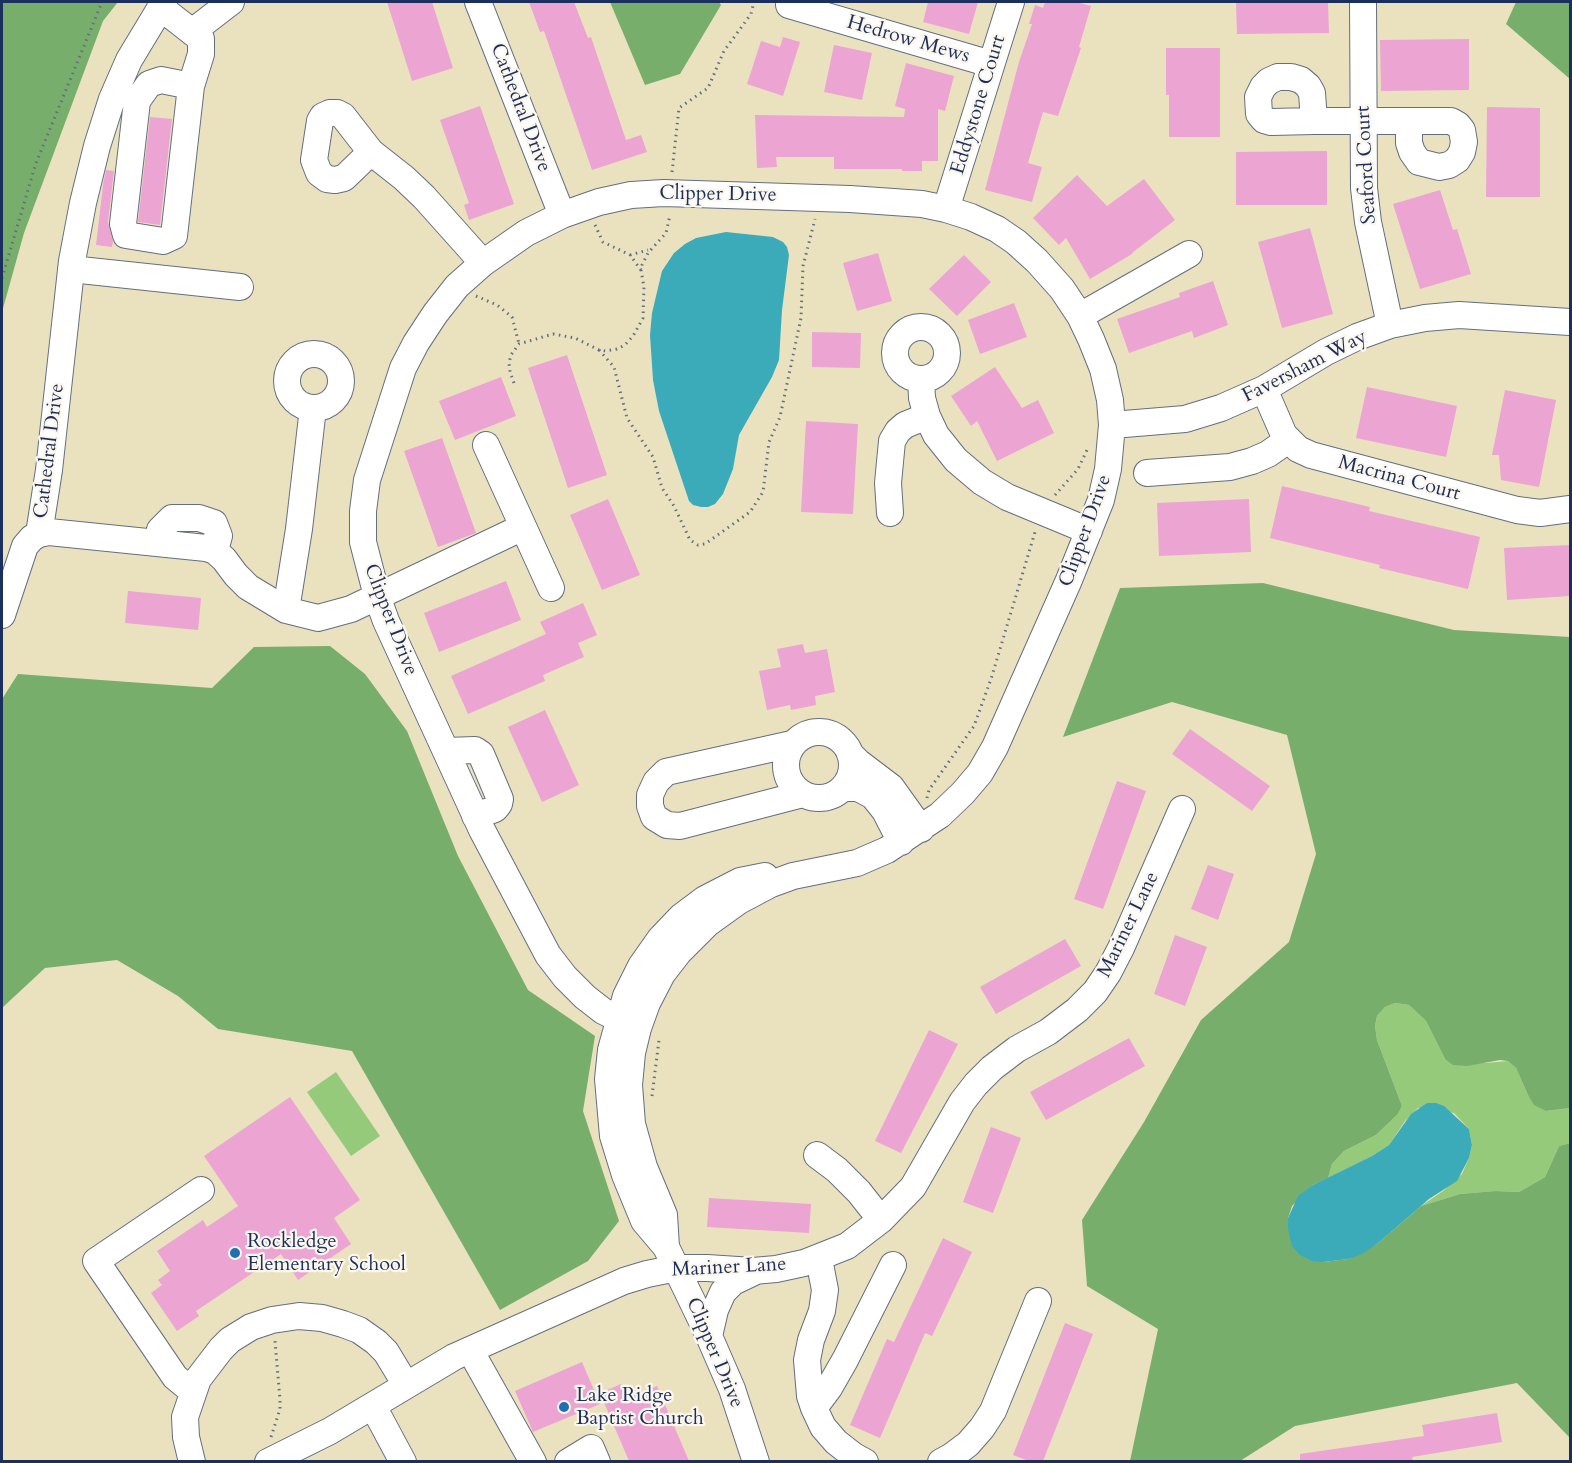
<!DOCTYPE html>
<style>
body{margin:0}
#map{position:relative;width:1572px;height:1463px;overflow:hidden;background:#eae2bf;font-family:Cardo,serif}
canvas{display:block}
.frame{position:absolute;inset:0;border:3px solid #1b2f5e;pointer-events:none}
</style>
<div id="map">
<canvas width="1572" height="1463"></canvas>
<div class="frame"></div>
</div>
<script>
const context = document.querySelector('canvas').getContext('2d');
context.lineJoin = 'round';
function fillPath(path, color) {
  context.fillStyle = color;
  context.fill(path, 'evenodd');
}
function shape(rows) {
  const path = new Path2D();
  for (const r of rows) {
    if (r.length === 3) {
      path.moveTo(r[0] + r[2], r[1]);
      path.arc(r[0], r[1], r[2], 0, 2 * Math.PI);
      continue;
    }
    path.moveTo(r[0], r[1]);
    for (let i = 2; i < r.length; i += 2) path.lineTo(r[i], r[i + 1]);
  }
  return path;
}
function stroke(path, color, width, dash) {
  context.strokeStyle = color;
  context.lineWidth = width;
  context.lineCap = dash ? 'butt' : 'round';
  context.setLineDash(dash || []);
  context.stroke(path);
}
function label(font, color, halo, rows, align = 'center') {
  context.font = font + ' Cardo,serif';
  context.lineWidth = 4.5;
  context.setLineDash([]);
  context.textBaseline = 'middle';
  context.strokeStyle = halo;
  context.fillStyle = color;
  for (const [text, x, y, turn = 0] of rows) {
    context.save();
    context.translate(x, y);
    context.rotate((+turn || 0) * Math.PI / 180);
    context.textAlign = isNaN(turn) ? turn : align;
    if (halo) context.strokeText(text, 0, 0);
    context.fillText(text, 0, 0);
    context.restore();
  }
}
const green = shape([
 [1395,1003,1409,1005,1426,1021,1445,1059,1486,1063,1508,1061,1516,1068,1528,1095,1546,1111,1570,1108,1570,1143,1559,1146,1545,1177,1519,1192,1495,1191,1460,1194,1421,1206,1443,1191,1462,1174,1469,1158,1472,1145,1469,1129,1454,1113,1418,1108,1405,1121,1389,1145,1372,1156,1328,1178,1332,1164,1344,1151,1376,1135,1398,1114,1402,1106,1377,1040,1375,1026,1377,1016,1385,1007],
 [336,1072,380,1136,351,1156,307,1092]
]);
const forest = shape([
 [2,2,118,2,103,21,24,233,2,312],
 [610,2,719,2,721,5,680,74,645,85],
 [1516,2,1570,2,1570,79,1506,24],
 [1263,583,1454,630,1570,637,1570,1108,1546,1111,1534,1105,1528,1095,1516,1068,1508,1061,1500,1060,1467,1066,1453,1065,1445,1059,1426,1021,1409,1005,1395,1003,1385,1007,1377,1016,1375,1026,1377,1040,1402,1106,1398,1114,1376,1135,1344,1151,1332,1164,1328,1178,1313,1185,1292,1206,1288,1218,1288,1229,1323,1262,1349,1259,1377,1244,1421,1206,1460,1194,1495,1191,1519,1192,1545,1177,1559,1146,1570,1143,1570,1438,1517,1383,1295,1426,1240,1461,1130,1461,1158,1329,1087,1286,1082,1220,1144,1122,1201,1020,1289,942,1316,854,1287,735,1172,702,1063,737,1120,588],
 [330,646,365,674,407,731,458,856,528,990,595,1036,583,1111,619,1221,588,1261,500,1310,352,1051,218,1029,178,996,117,960,45,968,2,1008,2,699,18,674,212,688,254,647]
]);
const water = shape([
 [726,232,773,237,783,242,787,247,789,255,782,310,779,360,772,377,739,435,733,469,723,494,715,504,708,507,701,507,693,505,689,501,659,411,653,380,650,335,652,313,662,271,674,253,685,244,696,238],
 [1427,1103,1436,1103,1444,1106,1469,1129,1472,1145,1469,1158,1457,1181,1429,1199,1377,1244,1362,1254,1349,1259,1323,1262,1312,1261,1300,1255,1292,1246,1288,1229,1288,1218,1298,1196,1313,1185,1372,1156,1389,1145,1411,1114]
]);
const building = shape([
 [387,2,432,2,453,68,412,81],
 [529,2,574,2,588,38,591,37,626,140,641,135,647,152,592,170,544,31,540,32],
 [928,2,978,2,969,34,923,22],
 [1045,2,1076,2,1091,6,1079,47,1081,48,1058,116,1043,112,1028,163,1042,167,1032,202,985,190,1019,62,1032,24,1029,24,1035,5,1043,8],
 [1236,2,1328,2,1329,33,1237,34],
 [783,37,800,42,783,96,747,84,761,41,780,47],
 [1469,39,1469,90,1381,91,1380,40],
 [834,45,872,53,862,100,824,92],
 [1166,48,1220,48,1220,137,1169,137,1169,95,1166,95],
 [906,63,954,76,945,111,938,109,938,161,922,161,922,171,902,171,902,169,834,169,834,157,776,157,777,167,757,168,755,115,904,117,905,109,895,106],
 [480,106,514,204,469,220,464,205,469,203,440,120],
 [1487,107,1540,108,1540,197,1486,197],
 [150,117,172,119,160,225,138,222],
 [1327,151,1327,205,1236,205,1236,152],
 [106,170,114,171,108,222,113,241,112,247,96,245,103,185],
 [1077,175,1107,206,1144,179,1175,220,1132,253,1132,254,1090,279,1066,238,1059,245,1033,218],
 [1440,190,1453,230,1457,229,1471,274,1420,289,1393,204],
 [1310,228,1333,314,1282,328,1258,242],
 [878,253,892,301,857,311,843,263],
 [964,255,991,282,957,316,929,289],
 [1213,281,1228,325,1194,338,1192,331,1129,353,1117,319,1180,297,1179,293],
 [1014,303,1027,337,980,354,968,320],
 [812,332,861,333,860,368,812,367],
 [567,355,607,475,568,488,528,368],
 [995,367,1022,408,1038,400,1054,433,997,461,977,421,971,426,951,396],
 [501,377,516,416,455,440,439,401],
 [1367,387,1457,406,1446,457,1356,438],
 [1505,390,1556,400,1539,487,1501,480,1499,455,1492,455],
 [806,421,858,424,853,514,801,512],
 [442,438,476,533,438,547,404,451],
 [1282,486,1370,507,1369,511,1480,537,1468,589,1379,568,1380,565,1270,538],
 [608,499,640,575,602,590,570,515],
 [1249,499,1251,552,1159,556,1157,503],
 [1570,545,1570,596,1507,600,1504,548],
 [506,581,521,620,439,652,424,613],
 [128,591,201,598,198,630,125,623],
 [583,603,597,635,578,643,584,657,543,675,545,681,468,714,451,676,546,634,540,622],
 [803,644,805,653,827,649,835,692,815,696,816,705,791,710,790,705,767,710,759,671,781,667,777,649],
 [545,710,579,785,542,802,508,727],
 [1190,729,1270,786,1252,811,1172,754],
 [1117,781,1146,791,1103,909,1074,899],
 [1208,865,1234,874,1218,920,1191,909],
 [1175,935,1207,947,1185,1006,1154,994],
 [1065,939,1081,966,996,1014,980,987],
 [929,1030,958,1044,901,1153,875,1141],
 [1129,1038,1145,1066,1046,1120,1030,1092],
 [290,1097,360,1200,334,1218,351,1244,298,1280,281,1254,196,1311,199,1316,177,1331,151,1293,162,1285,158,1280,170,1271,157,1251,203,1220,207,1227,238,1206,204,1156],
 [991,1127,1021,1138,993,1213,963,1202],
 [709,1198,811,1204,809,1233,707,1227],
 [943,1238,972,1252,932,1336,925,1333,880,1438,850,1425,887,1339,894,1342],
 [1065,1323,1093,1334,1043,1461,1029,1461,1013,1455],
 [582,1362,600,1404,533,1432,515,1391],
 [621,1384,627,1398,657,1386,689,1461,629,1461,600,1393],
 [1497,1413,1502,1442,1412,1457,1413,1461,1300,1461,1300,1454,1424,1436,1422,1425]
]);
const path = shape([
 [672,172,679,108,708,88,724,51,751,14,754,2],
 [595,225,603,242,630,255,641,270],
 [630,255,648,250],
 [2,278,36,163,102,2],
 [476,296,497,305,512,317,519,344],
 [599,350,614,367,627,418,653,457,662,488,674,506,690,540,698,545,705,544,750,512,763,492,769,442,780,417,801,318,803,266,815,219],
 [514,383,510,372,509,363,511,355,519,344,553,334,575,338,599,350,606,351,617,349,625,345,633,336,643,318,644,287,641,270,642,265,648,253,666,233,670,215],
 [1055,495,1078,469,1087,450],
 [927,798,929,790,974,726,991,679,1035,532],
 [652,1096,659,1040],
 [271,1437,280,1409,280,1400,275,1341]
]);
const minor = shape([
 [478,2,562,215],
 [1363,2,1364,188,1368,222,1390,325],
 [789,5,991,64],
 [160,7,201,39,201,54,191,86,174,236,163,241,126,235,123,224,137,101,149,84,161,80,191,86],
 [192,32,231,2],
 [1278,77,1291,77,1301,80,1308,86,1312,93,1314,121,1271,122,1264,120,1259,114,1258,97,1263,87,1269,81,1278,77],
 [330,113,337,113,343,116,371,152,344,178,335,180,327,179,319,173,314,160,320,121,323,116,330,113],
 [1314,121,1409,121],
 [1409,121,1451,121,1458,125,1462,130,1464,142,1462,152,1457,160,1449,165,1439,167,1419,162,1412,152,1409,143,1409,121],
 [371,152,404,178,424,197,483,263],
 [946,209,1011,2],
 [71,269,240,287],
 [1080,316,1189,254],
 [921,353,26],
 [314,381,27],
 [921,379,922,398,927,416,936,435,956,460,982,482,1007,497,1089,531],
 [1264,389,1284,435,1298,449,1311,455,1517,510,1540,513,1570,509],
 [1112,425,1185,419,1221,408,1264,389,1326,352,1357,337,1390,325,1425,318,1459,315,1570,322],
 [486,445,551,588],
 [1147,473,1230,467,1252,461,1268,454,1288,440],
 [890,513,888,483,892,441,898,431,905,425,927,416],
 [39,534,49,470,72,261,83,203,97,146,112,99,129,60,164,2],
 [157,542,160,530,172,518,199,518,214,523,219,536,215,551],
 [286,610,299,529,313,408],
 [2,615,25,546,32,538,39,534,49,532,206,548,215,551,224,559,236,575,248,587,286,610,318,618,351,609,523,527],
 [819,765,33],
 [792,744,666,772,656,782,650,795,650,806,654,817,667,825,680,826,803,794],
 [446,751,475,750,481,754,500,799,499,804,495,809,475,816],
 [850,754,858,762,891,787,921,829],
 [843,788,858,788,873,796,885,811,901,842],
 [638,1028,603,1011,585,997,565,977,548,955,482,830,386,621,377,596,363,542,363,511,367,480,403,368,416,343,435,314,457,286,483,263,526,233,562,215,599,202,631,195,664,193,850,199,922,204,946,209,971,217,997,229,1016,242,1037,261,1062,289,1080,316,1091,339,1103,369,1110,400,1112,425,1108,469,1101,500,1069,580,995,747,980,773,963,793,940,815,887,850,857,863,793,876,771,884,739,901,707,924,679,952,662,974,647,1003,638,1028,632,1053,629,1085,632,1124,644,1167,664,1215,666,1247],
 [817,1155,837,1170,859,1192,881,1220],
 [819,1259,825,1290,822,1311,811,1340,807,1360,810,1396,814,1408,823,1427,836,1442,854,1456,865,1462],
 [709,1336,715,1310,723,1292,733,1282,756,1271],
 [470,1350,533,1462],
 [192,1391,175,1377,96,1261,201,1190],
 [373,1406,403,1462],
 [814,1408,829,1388,845,1360,893,1265],
 [192,1462,186,1437,185,1417,198,1379,221,1349,230,1340,251,1327,272,1320,299,1316,322,1318,343,1324,359,1330,376,1342,386,1352,406,1385],
 [268,1462,330,1431,454,1357,624,1281,647,1274,677,1268,707,1268,753,1271,776,1269,804,1263,847,1246,881,1220,913,1187,962,1102,976,1084,992,1068,1017,1049,1048,1032,1077,1010,1095,992,1108,973,1121,948,1182,809],
 [568,1462,591,1448,597,1462],
 [756,1462,732,1389,709,1336,666,1247,644,1221,625,1175,613,1136,608,1079,611,1050,626,996,641,966,660,939,681,917,705,899,740,881,765,876],
 [941,1462,952,1456,968,1444,982,1428,993,1411,1038,1301]
]);
const markers = [
 [235,1253,6,"#1f6fb2"],
 [564,1407,6,"#1f6fb2"]
];
const streetNames = [
 ["Hedrow Mews",908,40,16],
 ["Eddystone Court",979,105,-73],
 ["Cathedral Drive",520,108,69],
 ["Seaford Court",1367,165,-93],
 ["Clipper Drive",718,195,1],
 ["Faversham Way",1305,367,-27],
 ["Cathedral Drive",50,451,-83],
 ["Macrina Court",1399,479,15],
 ["Clipper Drive",1086,531,-70],
 ["Clipper Drive",390,620,69],
 ["Mariner Lane",1129,925,-64],
 ["Mariner Lane",729,1268,-3],
 ["Clipper Drive",714,1353,67]
];
const poiNames = [
 ["Rockledge",247,1242],
 ["Elementary School",247,1265],
 ["Lake Ridge",576,1396],
 ["Baptist Church",576,1419]
];
fillPath(green, '#96ca7b');
fillPath(forest, '#78ae6b');
fillPath(water, '#3cabb9');
fillPath(building, '#eca4d3');
stroke(minor, '#636e80', 28);
stroke(path, '#636e80', 3, [1.5, 4.5]);
stroke(minor, '#fff', 26);
for (const [x, y, r, color] of markers) {
  const dot = new Path2D();
  dot.arc(x, y, r, 0, 2 * Math.PI);
  context.fillStyle = color;
  context.fill(dot);
  stroke(dot, '#fbf7ec', 2);
}
label('20px', '#1b2f5e', '#fbf7ec', streetNames);
label('20px', '#1b2f5e', '#fbf7ec', poiNames, 'left');
</script>
